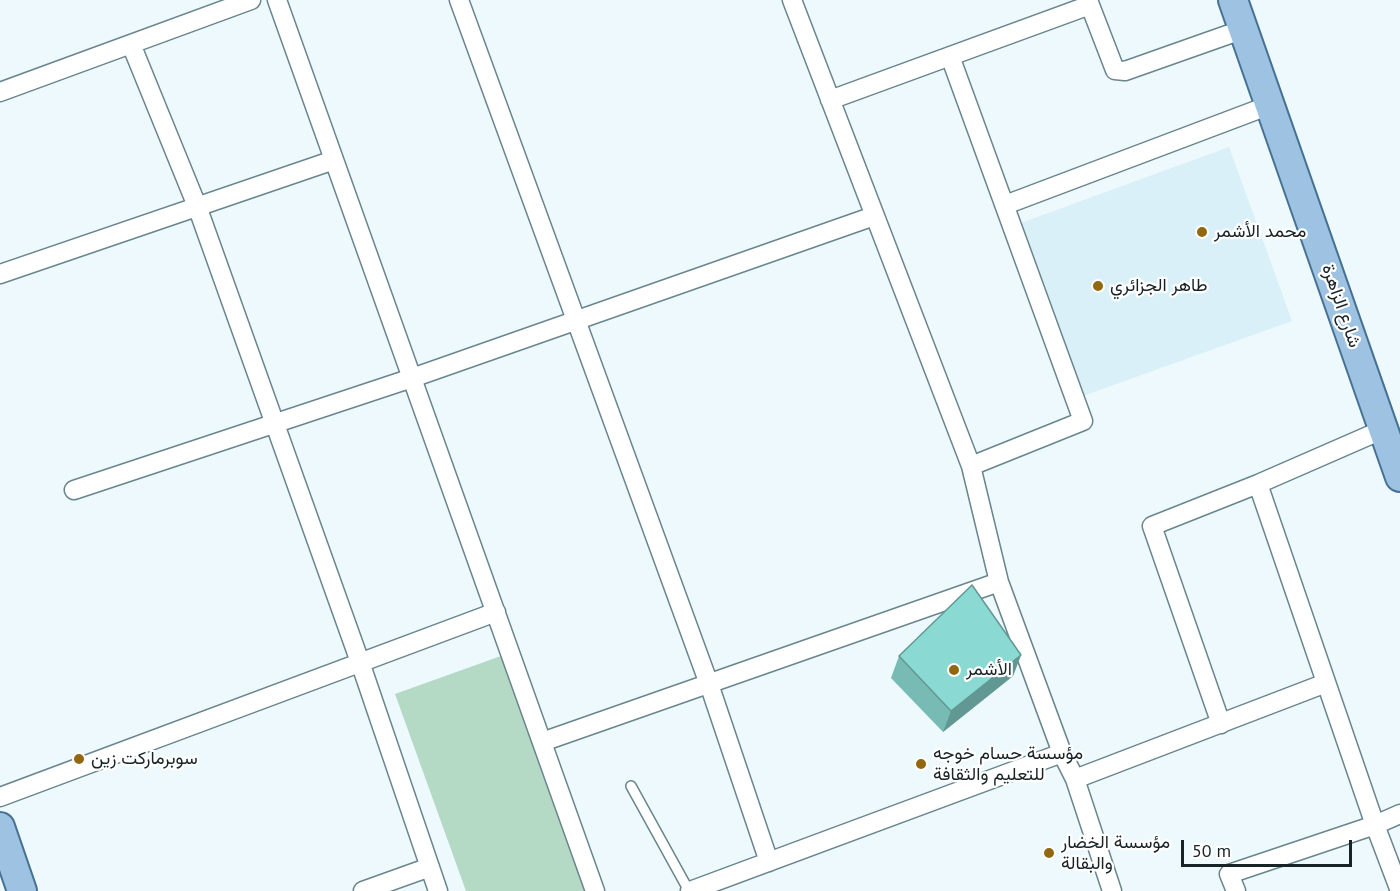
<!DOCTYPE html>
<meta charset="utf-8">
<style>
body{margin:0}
#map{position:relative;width:1400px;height:891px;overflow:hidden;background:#edf9fd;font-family:"PT Sans",sans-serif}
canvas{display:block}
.scale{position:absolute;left:1181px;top:840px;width:171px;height:27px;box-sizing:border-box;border:3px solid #182326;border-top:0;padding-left:8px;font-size:18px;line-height:21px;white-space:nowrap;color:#182326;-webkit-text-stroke:4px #fff;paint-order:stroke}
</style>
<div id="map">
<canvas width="1400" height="891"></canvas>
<div class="scale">50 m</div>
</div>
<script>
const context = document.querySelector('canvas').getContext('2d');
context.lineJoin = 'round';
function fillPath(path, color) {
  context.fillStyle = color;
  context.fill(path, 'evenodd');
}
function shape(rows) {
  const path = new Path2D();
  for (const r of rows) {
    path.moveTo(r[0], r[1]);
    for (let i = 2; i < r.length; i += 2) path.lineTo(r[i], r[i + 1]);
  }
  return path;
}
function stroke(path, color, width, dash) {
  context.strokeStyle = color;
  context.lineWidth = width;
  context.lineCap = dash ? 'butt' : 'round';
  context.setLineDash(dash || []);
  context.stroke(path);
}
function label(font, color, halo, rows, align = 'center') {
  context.font = font + ' "PT Sans",Vazirmatn,sans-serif';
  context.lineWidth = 4.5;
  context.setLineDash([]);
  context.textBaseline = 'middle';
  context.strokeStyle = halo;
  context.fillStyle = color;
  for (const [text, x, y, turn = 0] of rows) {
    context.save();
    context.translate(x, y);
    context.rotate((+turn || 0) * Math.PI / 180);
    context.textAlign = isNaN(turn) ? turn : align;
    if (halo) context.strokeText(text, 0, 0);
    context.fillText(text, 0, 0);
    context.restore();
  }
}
const built = shape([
 [1229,147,1292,321,1080,397,1018,224]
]);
const green = shape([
 [501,656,585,891,466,891,395,694]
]);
const service = shape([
 [631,786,689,891]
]);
const minor = shape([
 [277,0,595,891],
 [459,0,709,684,769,862],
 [792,0,971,466,999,582,1062,753,1075,779,1112,891],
 [1088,0,1115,70,1125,71,1244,29],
 [131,44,197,206,360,662,438,891],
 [950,56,1083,421,971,466],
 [0,92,251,0],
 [830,100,1090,5],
 [1005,205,1270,105],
 [0,274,334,160],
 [1258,484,1375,825,1400,891],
 [74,490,412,378,874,216],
 [1221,724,1152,526,1258,484,1384,429],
 [542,742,999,582],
 [1075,779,1326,683],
 [0,797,496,612],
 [363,891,430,867],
 [690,891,1062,753],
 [1236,891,1229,874,1375,825,1400,814]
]);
const primary = shape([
 [1233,0,1400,477],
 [0,827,22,891]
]);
const wall = shape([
 [1021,655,1013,676,943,732,891,678,899,656]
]);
const shadedWall = shape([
 [1021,655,1013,676,943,732,951,711]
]);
const building = shape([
 [972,585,1021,655,951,711,899,656,972,585]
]);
const markers = [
 [1202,232,6,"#91670f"],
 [1098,286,6,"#91670f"],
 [954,670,6,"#91670f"],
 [79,759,6,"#91670f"],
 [921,764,6,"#91670f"],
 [1049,853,6,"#91670f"]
];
const poiNames = [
 ["محمد الأشمر",1214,232],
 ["طاهر الجزائري",1110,286],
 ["الأشمر",966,670],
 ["مؤسسة حسام خوجه",933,754],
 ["للتعليم والثقافة",933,775],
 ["سوبرماركت زين",91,759],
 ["مؤسسة الخضار",1061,843],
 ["والبقالة",1061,864]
];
const streetNames = [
 ["شارع الزاهرة",1341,306,71]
];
fillPath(built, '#d9f0f8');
fillPath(green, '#b4d9c5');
stroke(service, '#69858d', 12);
stroke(minor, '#69858d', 21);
stroke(primary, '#467193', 32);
stroke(service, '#fff', 9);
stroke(minor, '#fff', 18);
stroke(primary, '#9ec3e2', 28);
fillPath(wall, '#78bbb5');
fillPath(shadedWall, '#619894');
fillPath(building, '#8bd9d3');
stroke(building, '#619894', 1.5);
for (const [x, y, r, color] of markers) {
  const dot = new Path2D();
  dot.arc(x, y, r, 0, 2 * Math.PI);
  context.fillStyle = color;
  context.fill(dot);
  stroke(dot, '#fff', 2);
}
label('18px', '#182326', '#fff', poiNames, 'left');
label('18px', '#182326', '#fff', streetNames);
</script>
